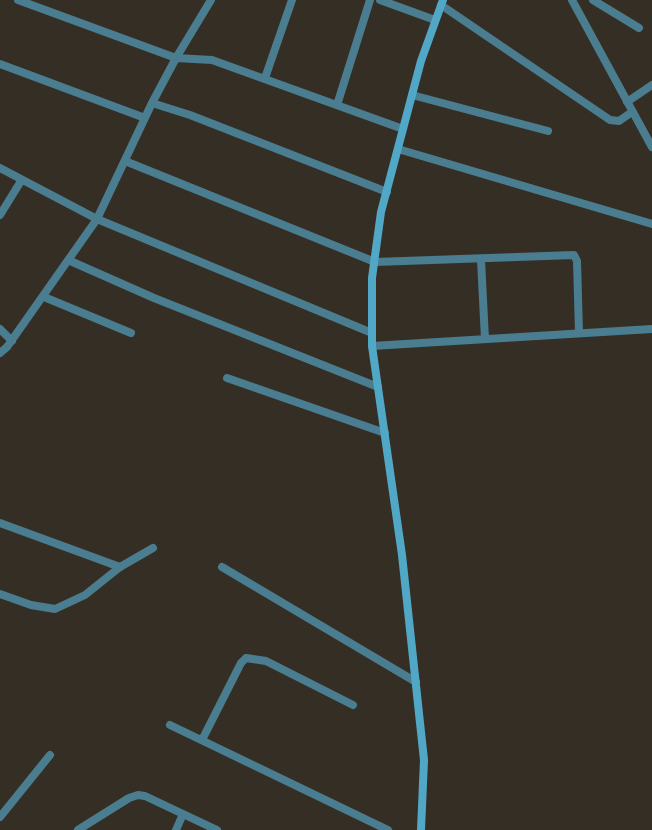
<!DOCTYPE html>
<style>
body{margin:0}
canvas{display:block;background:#352e25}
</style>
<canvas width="652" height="830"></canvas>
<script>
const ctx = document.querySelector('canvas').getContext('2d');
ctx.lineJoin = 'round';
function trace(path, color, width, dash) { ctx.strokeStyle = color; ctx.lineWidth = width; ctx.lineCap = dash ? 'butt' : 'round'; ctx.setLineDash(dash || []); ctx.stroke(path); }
const lane = new Path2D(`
 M222,567l194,115
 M170,725l218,105
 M202,740l39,-77 5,-5 20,3 87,44
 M0,817l50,-62
 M78,830l51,-32 9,-3 7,1 72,34
 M176,830l7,-16`);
const street = new Path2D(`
 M18,0l158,58 36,2 191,69
 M380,0l55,20
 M572,0l80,147
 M593,0l46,28
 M441,5l169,115 9,1 13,-9
 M0,64l145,54
 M265,78l27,-78
 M412,95l136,36
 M627,102l25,-17
 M152,103l38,12 197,77
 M337,105l33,-105
 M398,149l254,75
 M125,161l250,101 199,-7 3,6 2,72
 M0,168l97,51 275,114
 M0,215l21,-34
 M68,260l86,38 224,89
 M481,260l4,79
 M44,297l87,36
 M0,329l12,12
 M372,346l280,-17
 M0,353l7,-6 90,-128 55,-116 24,-45 35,-58
 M227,378l158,55
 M0,523l120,44
 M0,594l31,11 24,4 30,-14 35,-28 33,-19`);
const secondary = new Path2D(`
 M421,830l3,-70 -22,-205 -30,-209v-68l9,-66 40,-151 22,-61`);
trace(lane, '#497d8f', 8);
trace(street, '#497d8f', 8);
trace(secondary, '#51a8c6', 8);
</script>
